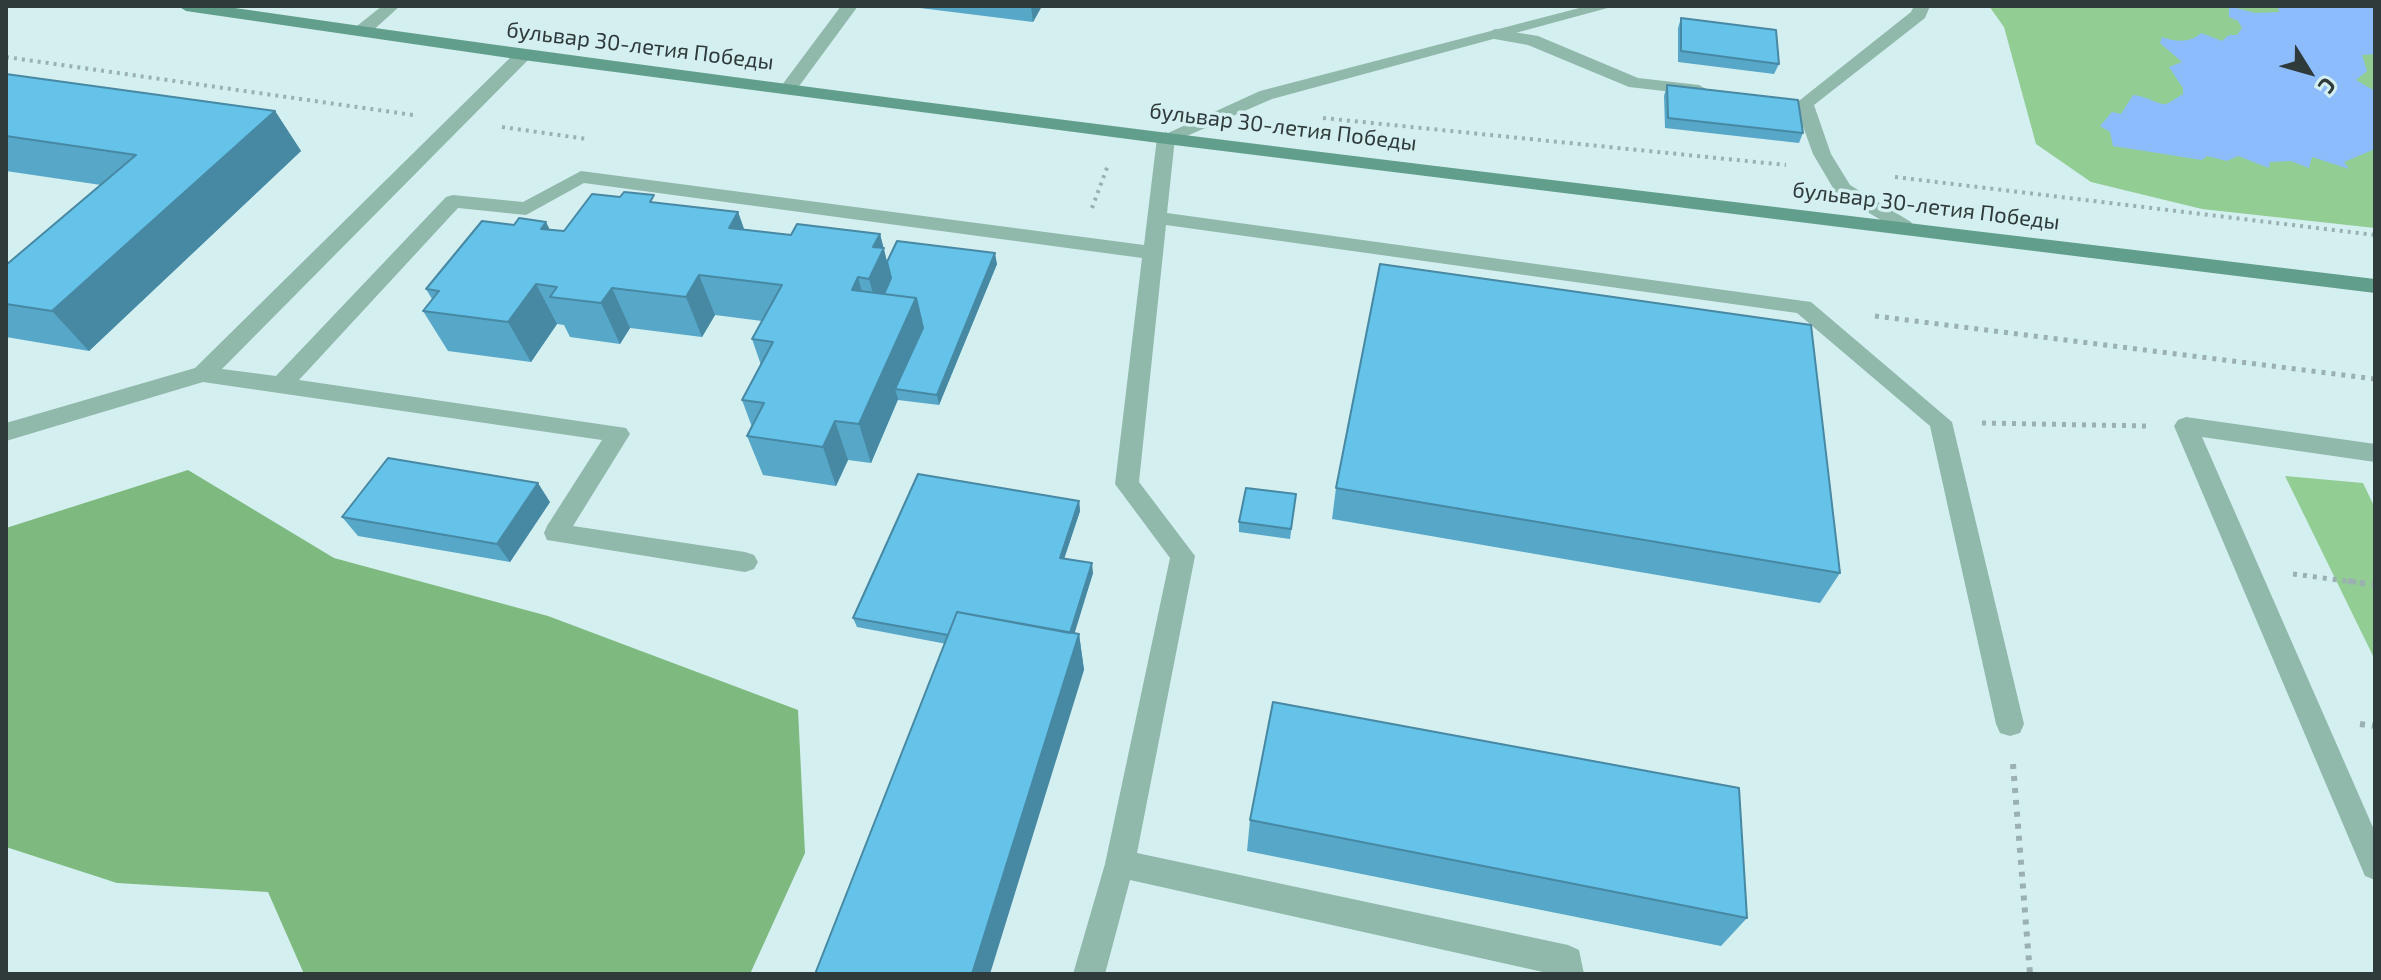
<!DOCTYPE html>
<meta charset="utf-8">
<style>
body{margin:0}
#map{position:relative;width:2381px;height:980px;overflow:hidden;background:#d4eff0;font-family:"Exo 2",sans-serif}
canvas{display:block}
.frame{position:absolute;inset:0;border:8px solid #2f3a3a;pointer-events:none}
.north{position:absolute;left:2269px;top:32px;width:80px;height:80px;-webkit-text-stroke:6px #d4eff0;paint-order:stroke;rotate:127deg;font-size:22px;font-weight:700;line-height:32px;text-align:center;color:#2f3a3a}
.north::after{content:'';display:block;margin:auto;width:28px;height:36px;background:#2f3a3a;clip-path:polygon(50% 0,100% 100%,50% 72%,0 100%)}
</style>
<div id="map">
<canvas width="2381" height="980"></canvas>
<div class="frame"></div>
<div class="north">С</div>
</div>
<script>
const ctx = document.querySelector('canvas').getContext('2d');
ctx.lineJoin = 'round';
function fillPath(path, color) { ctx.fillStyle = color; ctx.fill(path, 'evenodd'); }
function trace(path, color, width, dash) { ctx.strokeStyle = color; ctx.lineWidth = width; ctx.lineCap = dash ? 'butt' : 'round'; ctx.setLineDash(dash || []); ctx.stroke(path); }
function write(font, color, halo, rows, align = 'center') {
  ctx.font = font + ' "Exo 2",sans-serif'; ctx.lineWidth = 7; ctx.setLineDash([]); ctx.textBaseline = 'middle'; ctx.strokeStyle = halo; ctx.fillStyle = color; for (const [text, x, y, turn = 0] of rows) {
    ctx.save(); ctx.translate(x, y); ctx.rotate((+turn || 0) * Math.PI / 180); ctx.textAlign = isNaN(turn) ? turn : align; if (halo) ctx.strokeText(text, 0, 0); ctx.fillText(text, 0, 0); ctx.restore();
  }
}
const green = new Path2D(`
 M1989,6h386v222l-173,-19 -111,-27 -55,-38 -32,-117z
 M2285,476l78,7 12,25v152z`);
const forest = new Path2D(`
 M188,470l146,88 214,58 250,94 7,143 -55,121h-446l-36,-82 -151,-9 -111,-36v-319z`);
const water = new Path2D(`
 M2229,6l26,7 24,-1 -1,-4 4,-2h93v48l-13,1 5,16 -11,9 19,11v58l-31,13 5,7 -37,-12 -3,11 -18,-7 -21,1 -1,6 -31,-12 -11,5 -20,-5 -5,4 -89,-14 -3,-14 -10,-6 12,-14 9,2 12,-19c11,0 27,11 33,9 3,-1 12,-7 17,-10v-6l-14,-21 13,-5 -22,-19 2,-6c13,5 29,6 39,-4l21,8 7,-6h8l5,-7 -4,-7 -9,-4z`);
const pathFar2 = new Path2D(`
 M6,57l407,58
 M1323,118l463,47
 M502,127l85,12
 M1895,177l480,58
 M1092,208l16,-43`);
const pathFar1 = new Path2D(`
 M1875,316l500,63
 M1982,423l166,3
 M2293,574l69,9`);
const path = new Path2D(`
 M2348,581l27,4
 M2360,724l15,2
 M2013,764l17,210`);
const lane = new Path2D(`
 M382,6h18l-31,28h-12v-8z
 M841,6h17l-64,87h-12l-3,-4z
 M1914,6h16l-5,12 -111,87 17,49 19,31 61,37 3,5 -10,7 -68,-41 -23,-39 -18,-50 116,-92z
 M1495,29l43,7 100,42 61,7 9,5 -9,5 -70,-8 -101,-42 -39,-7 -3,-4z
 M523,50l9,5 -3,4 -307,310 54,7 170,-179 7,-2 70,7 58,-31 563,74 13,-107 9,-6 9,6 -8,75 644,89 141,120 72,302 -4,9 -10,3 -10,-3 -4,-9 -66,-298 -133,-113 -631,-88 -27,257 56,74 -58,297 431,92 11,5 5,24h-32l-422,-94 -25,94h-32l32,-110 65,-306 -55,-74 27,-226 -558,-75 -58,32 -68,-7 -159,172 327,48 4,6 -57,92 172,26 9,3 4,7 -4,7 -9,3 -198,-32 -3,-7 3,-7 55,-86 -399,-58 -197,59v-18l189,-55 322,-317z
 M2186,417l189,27v18l-173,-25 173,395v48l-10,-4 -191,-450 4,-6z`);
const street = new Path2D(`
 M1587,6h28l-343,93 -99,43h-14l-2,-4 103,-47z`);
const secondary = new Path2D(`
 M178,6h43c716,104 1435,186 2154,273v14l-1209,-149 -643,-84 -337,-49z`);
const wall = new Path2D(`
 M919,6h123l-9,16 -113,-14z
 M1681,18l98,46 -5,10 -96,-12v-34z
 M6,74l269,37 26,40 -212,200 -83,-14v-72l95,-80 -95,-14z
 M1667,85l136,48 -4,10 -134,-15 -1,-32z
 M657,203l81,9 6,17 47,6 89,-1 7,28 110,2 -58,141 -41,-5 -27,63 -23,-3 -12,26 -73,-11 -16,-39 5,-9 -10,-27 19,-35 -9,-26 10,-18 -47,-6 -13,22 -72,-9 -10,16 -50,-7 -6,-12 -7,-1 -26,38 -83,-11 -25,-40 9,-12 -6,-10 124,-59 14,1z
 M1336,488l504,85 -20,30 -488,-84z
 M1296,494l-6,45 -51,-7v-10z
 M1079,501l1,10 -16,48 29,14 -19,60 5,1 5,36 -227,-43 -4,-9z
 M550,502l-40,60 -152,-26 -16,-19z
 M1250,820l497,98 -26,28 -474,-95z`);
const shadedWall = new Path2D(`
 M1031,6h11l-9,16z
 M275,111l26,40 -212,200 -37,-40z
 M738,212l14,40 -23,-24z
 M546,222l20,40 -25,-33z
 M880,234l14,55 -14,30 -11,-40 4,-32z
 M995,253l2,11 -58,141 -2,-10z
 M699,275l16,40 -13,22 -16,-40z
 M858,277l11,41 -17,-28z
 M536,284l21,40 -26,38 -23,-40z
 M612,288l18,40 -10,16 -19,-41z
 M916,298l9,40 -30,51 3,10 -27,64 -12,-39z
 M835,421l13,39 -12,26 -13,-39z
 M538,483l12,19 -40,60 -13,-18z
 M1079,501l1,10 -19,57 -1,-10z
 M1092,563l1,10 -22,72 -1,-10z
 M1079,634l5,36 -94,304h-18z`);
const building = new Path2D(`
 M1681,18l95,12 3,34 -98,-13z
 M6,74l269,37 -223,200 -46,-7v-39l130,-110 -130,-19z
 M1667,85l131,15 5,33 -135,-15z
 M624,192l30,3 -4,7 88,10 -9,16 62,7 6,-11 83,10 -7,13 11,1 -15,31 -11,-2 -6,13 64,8 -57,126 -24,-3 -12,26 -76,-11 17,-33 -22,-3 31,-58 -21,-3 30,-54 -83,-10 -13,22 -74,-9 -11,15 -51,-6 7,-10 -21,-3 -28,38 -85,-11 16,-20 -13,-2 56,-68 32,4 5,-7 27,4 -5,7 23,2 28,-37 28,3z
 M897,241l98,12 -58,142 -42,-6 28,-61 -7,-30 -32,-4 7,-16 -4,-16z
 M1380,264l431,61 29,248 -504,-85z
 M388,458l150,25 -41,61 -155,-27z
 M918,474l161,27 -19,57 32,5 -22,70 -113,-21 -9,23 -95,-17z
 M1246,488l50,6 -5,35 -52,-7z
 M957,612l122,22 -107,340h-157z
 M1273,702l466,86 8,130 -497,-98z`);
const farStreetnames = [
 ["бульвар 30-летия Победы",640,46,7],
 ["бульвар 30-летия Победы",1283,127,7],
 ["бульвар 30-летия Победы",1926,206,7]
];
fillPath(green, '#92cd93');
fillPath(forest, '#7eba7f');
fillPath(water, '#8dbcfc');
trace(pathFar2, '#9bb0b1', 4, [3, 5]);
trace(pathFar1, '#9bb0b1', 5, [4, 6]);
trace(path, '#9bb0b1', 6, [5, 7]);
fillPath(lane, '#90b8ab');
fillPath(street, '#90b8ab');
fillPath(secondary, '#619f8c');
fillPath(wall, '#57a7c8');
fillPath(shadedWall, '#4788a3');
fillPath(building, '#65c2e9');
trace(building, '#4788a3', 2);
write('22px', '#2f3a3a', '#d4eff0', farStreetnames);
</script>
